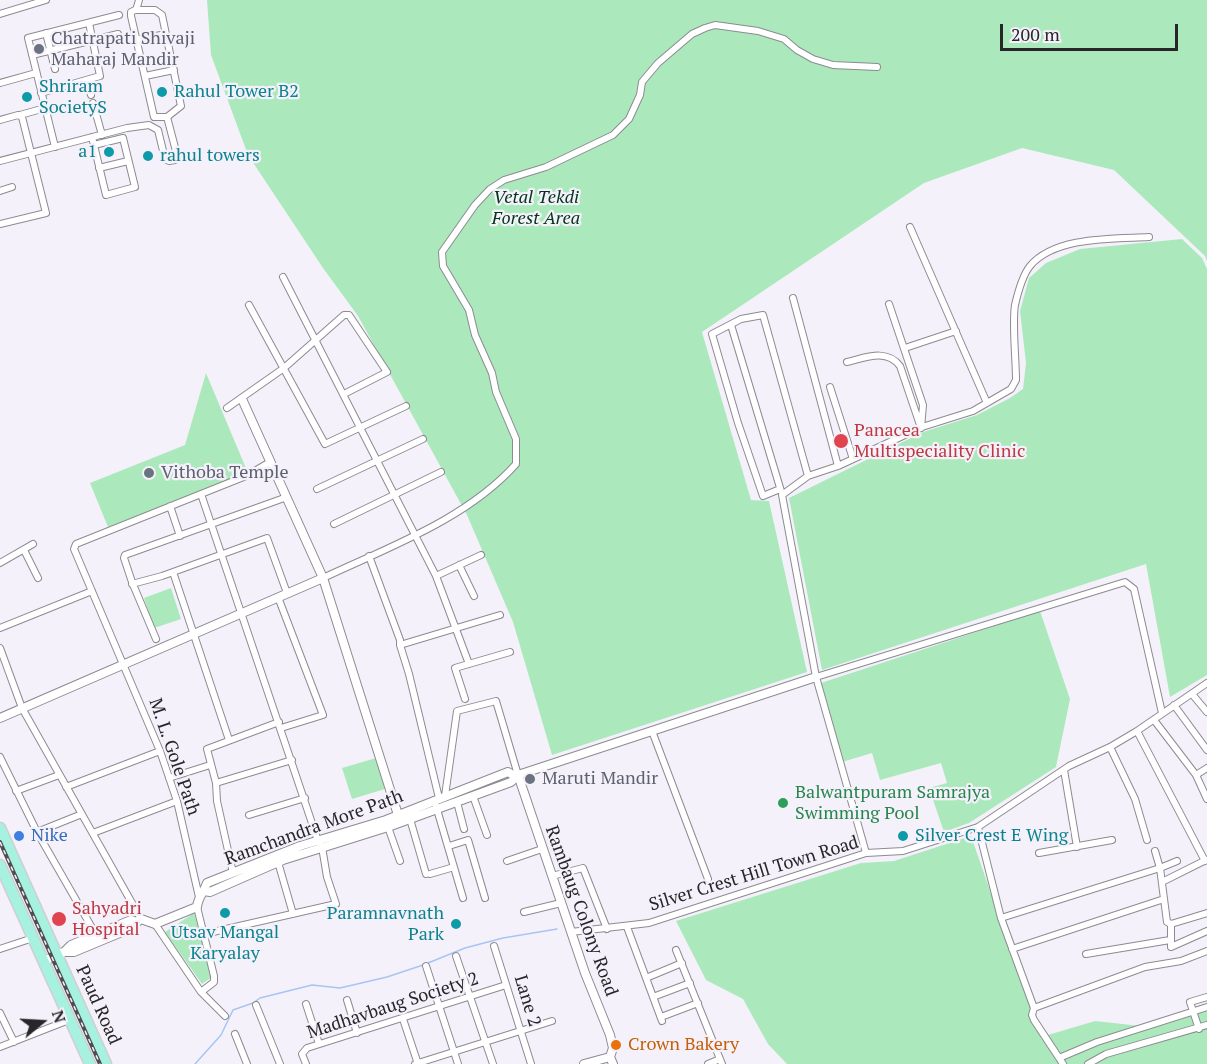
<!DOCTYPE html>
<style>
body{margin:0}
#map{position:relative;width:1207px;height:1064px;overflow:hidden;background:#f5f1fa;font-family:"PT Serif",serif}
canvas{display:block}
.north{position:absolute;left:12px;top:992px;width:60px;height:60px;-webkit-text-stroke:4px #f5f1fa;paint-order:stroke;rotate:72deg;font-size:16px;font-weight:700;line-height:24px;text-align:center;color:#28262a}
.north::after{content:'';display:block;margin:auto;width:21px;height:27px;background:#28262a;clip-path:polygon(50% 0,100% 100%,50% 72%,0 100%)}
.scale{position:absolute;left:1000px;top:24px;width:178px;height:27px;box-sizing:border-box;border:3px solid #28262a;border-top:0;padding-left:8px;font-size:18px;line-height:21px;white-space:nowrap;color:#28262a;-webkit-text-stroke:4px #f5f1fa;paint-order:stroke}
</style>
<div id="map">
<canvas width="1207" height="1064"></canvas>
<div class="north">N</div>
<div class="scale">200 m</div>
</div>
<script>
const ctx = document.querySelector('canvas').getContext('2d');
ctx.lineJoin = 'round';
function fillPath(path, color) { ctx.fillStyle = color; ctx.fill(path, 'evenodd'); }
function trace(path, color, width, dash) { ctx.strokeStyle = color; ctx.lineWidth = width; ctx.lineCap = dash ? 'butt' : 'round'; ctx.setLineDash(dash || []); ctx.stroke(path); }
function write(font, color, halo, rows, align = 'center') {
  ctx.font = font + ' "PT Serif",serif'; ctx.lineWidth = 4.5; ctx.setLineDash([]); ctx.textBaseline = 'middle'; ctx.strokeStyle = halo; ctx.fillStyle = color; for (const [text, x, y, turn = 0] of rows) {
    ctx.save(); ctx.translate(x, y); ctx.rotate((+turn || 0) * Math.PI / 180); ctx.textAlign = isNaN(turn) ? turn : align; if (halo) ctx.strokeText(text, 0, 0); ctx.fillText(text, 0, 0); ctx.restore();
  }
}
const green = new Path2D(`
 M207,0h1000v261l-2,-5 -91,-86 -92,-22 -98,35 -222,149 49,168 18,1 38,171 -255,83 -39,-133 -46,-107 -109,-199 -35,-48 -75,-113 -37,-100z
 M1182,239l20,19 5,11v406l-37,22 -24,-133 -324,106 -33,-172 134,-66 54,-17 33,-17 13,-9 3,-26 -6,-52 9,-33 17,-15 34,-14z
 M206,373l42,100 -140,54 -18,-44 95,-38z
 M171,588l10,31 -27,9 -10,-30z
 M1040,611l30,88 -14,68 -87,56 -25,9 -15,-44 18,-5 -6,-20 -61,17 -8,-27 -30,9 -21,-79z
 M376,758l9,31 -33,10 -10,-31z
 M971,836l70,201 54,-16 55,6 57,-18v55h-420l-19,-20 -25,-45 -37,-19 -30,-59 185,-58 33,-2z
 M194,913l18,64 -10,7 -37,-52z`);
const stream = new Path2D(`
 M428,963l37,-15 38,-10 54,-9
 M195,1064l26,-29 12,-25 20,-7 7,-5 52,-13 28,3 47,-11 36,-12`);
const minor = new Path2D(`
 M137,7l2,-7
 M135,10h20l7,5 19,91 -14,11h-13l-23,-101v-4z
 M0,14l46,-14
 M46,33l9,36
 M136,40l30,-6
 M32,55l86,-21
 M145,76l29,-6
 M87,80l4,15
 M0,83l36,-10
 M41,93l59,-17 -11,-53
 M93,103l9,32
 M20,115l25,-7
 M0,120l18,-5 4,2 24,96 -46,11
 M92,137l14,58 29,-8 -12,-49 -29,7
 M55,147l-27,-109 91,-23
 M0,161l127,-33 22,-3 9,5 7,29 4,2 6,-1 2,-5 -10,-38
 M99,168l29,-7
 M0,191l12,-4
 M910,227l77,176
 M283,277l153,299 33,88
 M793,298l45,168
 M889,304l34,101 -2,23
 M249,305l76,139 81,-38
 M731,325l50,166
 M905,348l51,-17
 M847,362c18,-4 39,-14 53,4l20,59
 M830,387l23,72
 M227,408l57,-40 60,-53h5l38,57 -43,22
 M317,489l106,-50
 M780,489l-17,7 -25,-73 -26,-89 29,-15 22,-4 45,161
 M201,494l117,347 4,6 5,30 9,27 -132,30
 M170,506l10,30
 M334,524l107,-52
 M24,550l14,28
 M369,556l31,84v5l100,-30
 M0,563l33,-19
 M459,565l15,31
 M173,572l56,168
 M436,576l45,-21
 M323,578c66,-31 144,-59 193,-114v-25l-20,-47 -4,-19 -17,-38 -6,-25 -26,-44 -1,-14 33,-47 15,-16 14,-9 42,-13 67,-32 16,-16 11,-24 2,-13 16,-19 34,-29 13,-6 10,-3 43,6 26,8 13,11 16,9 20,6 44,2
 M132,584l30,-8 105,-38 20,55
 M278,597l45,118 -42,13
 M0,628l92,-37
 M156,639l-24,-57 -8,-24 1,-3 162,-58
 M400,645l9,29 30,124
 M0,648l22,60 119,211
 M816,677l309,-95 9,7 28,124
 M1192,694l15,18
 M465,699l-10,-31 55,-16
 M1174,705l33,45
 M1154,720l42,55 11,24
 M279,722l-72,27 9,34 76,-23
 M652,731l56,148
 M1137,731l68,130
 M1110,747l25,52 12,41
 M0,757l37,75 58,101
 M1064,770l13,77
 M1196,775l11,-7
 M169,778l41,-13
 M216,783l1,18 16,72
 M66,787l94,-36
 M16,791l43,-16
 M445,796l12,-85 39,-10 22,74
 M473,796l14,39
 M457,802l7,27
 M436,806l27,92
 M249,815l56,-17
 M410,819l16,55
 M388,827l12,34
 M978,827l23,91 33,90 -2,7 2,5 29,44
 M37,832l45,-18
 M93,833l84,-32
 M449,846l19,-6 17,58
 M1155,851l5,17 7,54 4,2 36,-11
 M866,853l-50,-176 -34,-182 26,-19 30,-10 84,-39 51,-16 38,-22 5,-9c0,-21 -4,-56 -1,-75 3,-13 7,-29 15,-39 25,-30 84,-27 119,-29
 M1039,853l73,-13
 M507,861l35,-12
 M278,862l15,52
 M430,874l24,-7
 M552,876l31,-8 24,61
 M1162,882l44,-22
 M199,897l-22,-96 -17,-50 -86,-202 2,-5 170,-68 24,-14
 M197,907l17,69v6l-13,10
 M524,912l37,-9
 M1001,918l159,-50 17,-7
 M155,924l46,68 24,24
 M1171,924v23l36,-16
 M627,927l35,94
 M571,932l78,-9 217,-70 37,-2 75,-24 91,-61 41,-19 27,-16 70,-48
 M494,946l37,118
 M0,949l33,-11
 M1012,949l152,-50
 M676,950l46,114
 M1086,954l84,-14
 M456,956l37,108
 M426,966l32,98
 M646,978l36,-15
 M653,997l37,-14
 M347,1000l10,33
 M306,1004l13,40
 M256,1005l24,59
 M1034,1008l111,-41 36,-6 26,-10
 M0,1013l14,29
 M661,1017l37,-14
 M403,1019l15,45
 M1199,1029l-9,-27 17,-5
 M235,1034l12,30
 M0,1047l69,-27
 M1059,1058l38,-16 110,-35
 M306,1064l-4,-10 5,-6 199,-63
 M415,1064l137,-43
 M708,1064l12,-5
 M1088,1064l18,-10 101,-29`);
const tertiary = new Path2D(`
 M242,399l81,179 76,240
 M0,718l323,-140
 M518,775l67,198 25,62 3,13 -3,9 3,7
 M204,891l6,1 73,-32 105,-33 123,-45 7,-7 298,-98
 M64,952l7,-7 60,-25 6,2 4,-3 14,5 42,-17c1,-10 7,-15 10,-24l93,-37 86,-26 122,-48 7,4
 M44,961l20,-9h10l60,-25 3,-5
 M584,1064l26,-7`);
const primary = new Path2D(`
 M0,828l106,236
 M0,865l90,199`);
const rail = new Path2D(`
 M0,842l100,222`);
const markers = [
 [39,49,6,"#6b7280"],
 [162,92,6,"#0f9aa8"],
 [27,97,6,"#0f9aa8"],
 [109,152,6,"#0f9aa8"],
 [148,156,6,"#0f9aa8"],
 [841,441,8,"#e0444e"],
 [149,473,6,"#6b7280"],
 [530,779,6,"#6b7280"],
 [783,803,6,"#2e9e5b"],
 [19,836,6,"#3f7fe0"],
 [903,836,6,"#0f9aa8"],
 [225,913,6,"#0f9aa8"],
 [59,919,8,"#e0444e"],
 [456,924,6,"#0f9aa8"],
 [616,1045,6,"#e8710a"]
];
const worshipNames = [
 ["Chatrapati Shivaji",51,39],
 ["Maharaj Mandir",51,60],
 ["Vithoba Temple",161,473],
 ["Maruti Mandir",542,779]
];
const cultureNames = [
 ["Shriram",39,87],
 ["SocietyS",39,108],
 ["Rahul Tower B2",174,92],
 ["a1",97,152,"right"],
 ["rahul towers",160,156],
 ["Silver Crest E Wing",915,836],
 ["Paramnavnath",444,914,"right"],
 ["Park",444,935,"right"],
 ["Utsav Mangal",225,933,"center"],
 ["Karyalay",225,954,"center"]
];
const parkNames = [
 ["Vetal Tekdi",536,198],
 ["Forest Area",536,219]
];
const healthNames = [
 ["Panacea",854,431],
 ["Multispeciality Clinic",854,452],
 ["Sahyadri",72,909],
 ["Hospital",72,930]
];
const streetNames = [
 ["M. L. Gole Path",174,757,71],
 ["Ramchandra More Path",314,828,-20],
 ["Silver Crest Hill Town Road",754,874,-17],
 ["Rambaug Colony Road",581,911,70],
 ["Lane 2",527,1001,73],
 ["Paud Road",98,1005,66],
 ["Madhavbaug Society 2",393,1006,-18]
];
const leisureNames = [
 ["Balwantpuram Samrajya",795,793],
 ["Swimming Pool",795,814]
];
const shopNames = [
 ["Nike",31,836]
];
const foodNames = [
 ["Crown Bakery",628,1045]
];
fillPath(green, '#abe9bd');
trace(stream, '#a7c5f4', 1.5);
trace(minor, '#8d8a92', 8);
trace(tertiary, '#8d8a92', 10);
trace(primary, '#d0cfd0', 13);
trace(minor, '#fff', 6);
trace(tertiary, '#fff', 8);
trace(primary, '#a6f1e0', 10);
trace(rail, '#4f4d52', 4);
trace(rail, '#f5f1fa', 1.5, [4.5]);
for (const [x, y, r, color] of markers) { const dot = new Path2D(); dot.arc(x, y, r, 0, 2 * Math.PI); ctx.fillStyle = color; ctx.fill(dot); trace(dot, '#f5f1fa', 2); }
write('18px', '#5b616d', '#f5f1fa', worshipNames, 'left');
write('18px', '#0d838f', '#f5f1fa', cultureNames, 'left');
write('italic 18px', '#01361a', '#f5f1fa', parkNames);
write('18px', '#be3a42', '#f5f1fa', healthNames, 'left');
write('18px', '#28262a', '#f5f1fa', streetNames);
write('18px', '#27864d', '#f5f1fa', leisureNames, 'left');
write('18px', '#366cbe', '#f5f1fa', shopNames, 'left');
write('18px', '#c56008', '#f5f1fa', foodNames, 'left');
</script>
